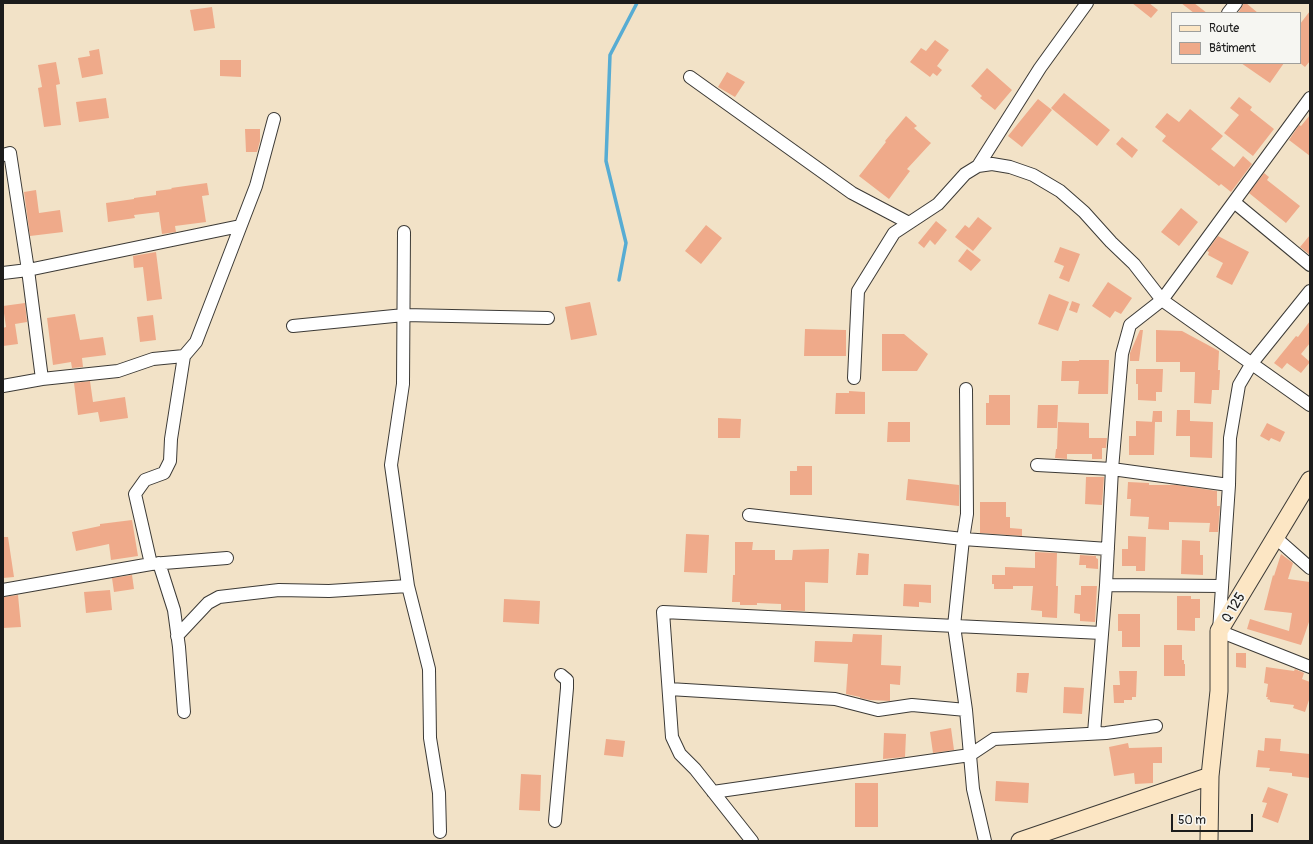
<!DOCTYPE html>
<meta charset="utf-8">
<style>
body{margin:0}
#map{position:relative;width:1313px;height:844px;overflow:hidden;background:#f2e2c7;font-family:Pangolin,sans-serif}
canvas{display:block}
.frame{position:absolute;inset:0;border:4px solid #1c1c1c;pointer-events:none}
.legend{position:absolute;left:1171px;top:12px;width:130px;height:52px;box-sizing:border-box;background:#f6f6f2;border:1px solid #9f9f9c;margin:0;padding:5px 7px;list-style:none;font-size:12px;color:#1c1c1c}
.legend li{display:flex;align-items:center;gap:8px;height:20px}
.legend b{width:20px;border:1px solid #9f9f9c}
.scale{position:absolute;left:1171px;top:814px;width:82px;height:18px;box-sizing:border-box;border:2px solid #1c1c1c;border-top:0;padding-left:5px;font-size:12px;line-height:14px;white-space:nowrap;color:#1c1c1c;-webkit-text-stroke:3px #f6f6f2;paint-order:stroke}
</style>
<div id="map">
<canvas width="1313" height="844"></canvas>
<div class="frame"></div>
<ul class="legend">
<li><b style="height:5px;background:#fce6c4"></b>Route</li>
<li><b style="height:11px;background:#efaa8a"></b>Bâtiment</li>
</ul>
<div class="scale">50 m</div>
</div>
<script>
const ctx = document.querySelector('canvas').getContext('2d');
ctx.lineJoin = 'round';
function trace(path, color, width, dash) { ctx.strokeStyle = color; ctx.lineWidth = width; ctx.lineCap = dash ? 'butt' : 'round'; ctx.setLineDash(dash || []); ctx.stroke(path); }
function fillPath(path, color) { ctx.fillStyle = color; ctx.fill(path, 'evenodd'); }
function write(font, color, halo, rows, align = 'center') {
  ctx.font = font + ' Pangolin,sans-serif'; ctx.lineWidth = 3.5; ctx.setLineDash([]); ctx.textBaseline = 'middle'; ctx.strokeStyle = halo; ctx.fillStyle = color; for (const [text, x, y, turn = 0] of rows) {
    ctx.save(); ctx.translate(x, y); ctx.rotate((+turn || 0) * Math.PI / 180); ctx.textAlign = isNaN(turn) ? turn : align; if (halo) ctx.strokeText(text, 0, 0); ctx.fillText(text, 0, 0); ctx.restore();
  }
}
const stream = new Path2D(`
 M619,280l7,-37 -20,-82 4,-106 27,-52`);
const building = new Path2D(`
 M1132,3h17l9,7 -7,8z
 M1181,3h13l13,10h-13z
 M1244,3h2l12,10h-20z
 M212,7l3,21 -21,3 -4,-21z
 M1310,11v50l-5,6 -5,-4v-39z
 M935,40l14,10 -12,16 5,4 -5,6 -4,-3 -3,4 -20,-15 11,-14 5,3z
 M99,49l4,25 -21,4 -4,-20 12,-2 -1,-5z
 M220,60h21v17l-21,-1z
 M56,62l4,22 -4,1 5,40 -17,2 -6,-39 4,-1 -4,-22z
 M1241,63h43l-14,20z
 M987,68l25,22 -17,20 -15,-12 2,-2 -11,-10z
 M727,72l18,10 -10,15 -17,-10z
 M1064,93l46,37 -13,16 -46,-38z
 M1239,97l13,10 -2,3 24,19 -21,27 -29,-23 15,-18 -9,-7z
 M106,98l3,20 -30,4 -3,-20z
 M1038,99l14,11 -30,37 -14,-11z
 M1190,109l33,27 -12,13 23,18 9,-11 9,8 -21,28 -10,-8 -2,2 -57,-45 4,-5 -11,-9 12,-14 12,9z
 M1310,115v41l-21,-16 10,-15 2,1z
 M906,116l11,10 -3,2 17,15 -24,26 3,2 -21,28 -30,-23 27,-34 -1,-1z
 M245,129h15v12l-3,11h-11z
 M1122,137l16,13 -6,8 -16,-14z
 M1264,173l5,4 -2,3 33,26 -14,17 -37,-30z
 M207,183l2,12 -7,1 4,26 -31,4 1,6 -14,2 -3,-22 -25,3 1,3 -27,4 -2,-19 28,-4v-1l22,-3v-4l16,-2 -1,-1z
 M36,190l3,23 21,-3 3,22 -33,4 -6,-44z
 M1181,208l17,14 -19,24 -18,-14z
 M978,217l14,11 -19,23 -18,-14 10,-12 4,3z
 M936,221l11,9 -12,15 -5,-5 -6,8 -6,-5z
 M706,225l16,13 -21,26 -16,-13z
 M1310,235v20l-10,-8z
 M1218,236l31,16 -17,33 -16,-8 7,-14 -15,-8 1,-3 -2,-1z
 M1060,247l20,7 -11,28 -10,-4 5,-12 -10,-4z
 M967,249l14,11 -10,11 -13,-10z
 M156,252l6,47 -15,2 -4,-34 -9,1 -1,-12z
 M1108,282l24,16 -11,16 -6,-3 -5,7 -18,-12z
 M1049,294l20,8 -11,29 -20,-7z
 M1072,301l8,3 -3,9 -8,-3z
 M590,302l7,33 -26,5 -6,-33z
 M25,303l2,19 -12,2 3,20 -15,2v-18l3,-1 -3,-21z
 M75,314l5,26 23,-3 3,18 -24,3 1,9 -11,1 -1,-6 -18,3 -6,-47z
 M153,315l3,25 -16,2 -3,-25z
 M1310,321v22l-9,11 9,8 -9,11 -14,-10 -5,6 -8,-6 22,-27 2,1z
 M805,329l41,1v26h-42z
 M1140,330h3l-4,31h-9v-8z
 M1156,330l26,1 37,20 -1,19h2l-1,20h-7l-1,14 -17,-1 1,-31h-15v-10h-24z
 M882,334h22l24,20 -11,17h-35z
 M1079,360h30l-1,34h-30l1,-13h-18l1,-20h17z
 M1136,369h27l-1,23h-6v9l-18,-1v-16h-2z
 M90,381l3,21 32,-5 3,21 -28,4 -2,-10 -20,3 -4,-32z
 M849,391l16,1v22h-30l1,-21h13z
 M989,395h21v30h-24v-22h3z
 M1038,405h20l-1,23h-20z
 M1177,410h13v11l23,1 -1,36 -22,-1v-21h-14z
 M1153,411h9v11h-10z
 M718,418l23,1 -1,19h-22z
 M1136,421l19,1 -1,33h-25v-19h7z
 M888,422h22v20h-23z
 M1058,422l31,1v15h18l-1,10h-4v11h-10v-5h-25v5l-12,-1 1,-9h1z
 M1267,423l18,9 -5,10 -9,-4 -2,3 -9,-5z
 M797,466h15v29h-22v-24h7z
 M1086,477h18l-2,28 -17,-1z
 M908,479l51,6v21l-53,-6z
 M1128,482l21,1v2h28l40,6v15h3l-2,26h-9l1,-9 -41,-1v8l-21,-1 1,-12 -19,-1 1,-17h-4z
 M980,502h26v15h4v11l12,1v7l-42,-3z
 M132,520l6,36 -27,4 -2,-16 -33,7 -4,-19 28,-6v-2z
 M686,534l23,1 -2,38 -23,-1z
 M1128,536l18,1 -1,34h-9v-5h-14v-17h6z
 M3,537h5l6,40 -11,1z
 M1182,540l18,1v14h3v20l-22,-1z
 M735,542h18l-1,8h23v10h17l1,-10 36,-1 -1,34 -23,-1v29l-24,-1v-6l-24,-1v2h-17v-3h-8l1,-27h2z
 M1035,552l22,1 -1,33h2l-1,32 -15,-1v-6l-11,-1 2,-24h-20v3h-19v-5h-2v-9h13v-8l30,1z
 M858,553l11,1 -1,21h-12z
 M1281,554l12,9 -5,16 22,3v37l-9,26 -54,-16 3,-10 39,12 3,-18 -28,-3 9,-35 1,1z
 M1080,555l16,1v2l2,1v10l-12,-1v-3h-7z
 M132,575l2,14 -20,3 -2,-14z
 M904,584l27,1v18l-12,-1v5l-16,-1z
 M1081,586h16l-2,36 -15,-1v-7l-6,-1 1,-18h6z
 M110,590l2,20 -26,3 -2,-21z
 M18,595l3,32 -18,1v-31z
 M1177,596h14v3h9v19h-5v13l-18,-1z
 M504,599l36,2 -1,23 -36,-2z
 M1118,614h22v33h-18v-16h-4z
 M853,634l29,1 -1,30 20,1 -1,19 -10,-1v17l-20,-1 -10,-2v-1l-14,-3 2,-30 -34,-2 1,-21 37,1z
 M1164,645h18v15h2v4h1v12h-21z
 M1236,653h10v15l-10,-1z
 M1266,667l28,4 1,-2 9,4 -2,6 8,3v15l-5,15 -12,-4 1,-3 -24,-3v-2l-3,-1 1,-2h-2l2,-13 -4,-1z
 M1119,671h18l-1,26h-4v3h-8v3h-10l-1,-18h7z
 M1017,673h12l-2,20 -11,-1z
 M1064,687l20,1 -2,26 -19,-1z
 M951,728l3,22 -21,3 -3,-21z
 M884,733l22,1 -1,23 -22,2z
 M1265,738l16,1 -1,12 30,3v24l-18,-2v-3l-23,-2 1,-3 -14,-1 2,-17 6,1z
 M606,739l19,2 -2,16 -19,-2z
 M1128,743l1,5 33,-1v16h-9v20l-18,1 -1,-11 -20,3 -5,-29z
 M521,774l20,1 -1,36 -21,-1z
 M996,781l33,2 -1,20 -33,-2z
 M855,783h23v44h-23z
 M1268,787l20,7 -10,29 -16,-6 5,-14 -5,-1z`);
const street = new Path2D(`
 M1228,13l8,-10
 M690,77l162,116 57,30
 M3,155l7,-2 18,117 14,109
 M978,166l62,-98 47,-65
 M1234,202l76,63
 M404,232l-1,152 -12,81 17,121 21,83 1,69 9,55 1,39
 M3,273l25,-3 212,-44
 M1310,291l-58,72 -13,22 -9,53 -1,47 -10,146 91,36
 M293,326l111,-11 144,3
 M854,378l4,-87 36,-58 44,-29 27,-30 13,-8 14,-2 18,3 23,8 27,16 24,21 27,30 23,22 28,36 148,105
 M3,386l39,-7 76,-8 35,-12 31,-3
 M966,389l1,125 -4,25 -9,87 12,84 7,79 12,52
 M1037,465l75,4 117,16
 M749,515l214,24 145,10
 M1276,538l34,30
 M159,563l15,47 5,37 5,65
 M151,564l-16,-70 10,-14 19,-7 6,-12 1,-22 13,-83 12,-14 60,-156 18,-67
 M1106,585l116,1
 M3,590l148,-26 76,-6
 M177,636l31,-33 11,-6 60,-7 50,1 79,-5
 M669,689l166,10 43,11 34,-5 54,5
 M1094,733l12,-148 6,-116 10,-115 8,-29 32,-25 148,-202
 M713,792l257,-37 24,-16 112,-6 50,-7
 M555,821l12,-133v-8l-6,-5
 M752,841l-57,-72 -15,-15 -8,-17 -9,-125 439,21`);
const secondary = new Path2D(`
 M1020,841l190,-65
 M1209,841l1,-65 9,-85v-60l91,-151`);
const streetNames = [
 ["Q 125",1234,608,-59]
];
trace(stream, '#57acd3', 3.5);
fillPath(building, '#efaa8a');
trace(street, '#3c3a36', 14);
trace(secondary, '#3c3a36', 19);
trace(street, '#fff', 12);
trace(secondary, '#fce6c4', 17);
write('14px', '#1c1c1c', '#f6f6f2', streetNames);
</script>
